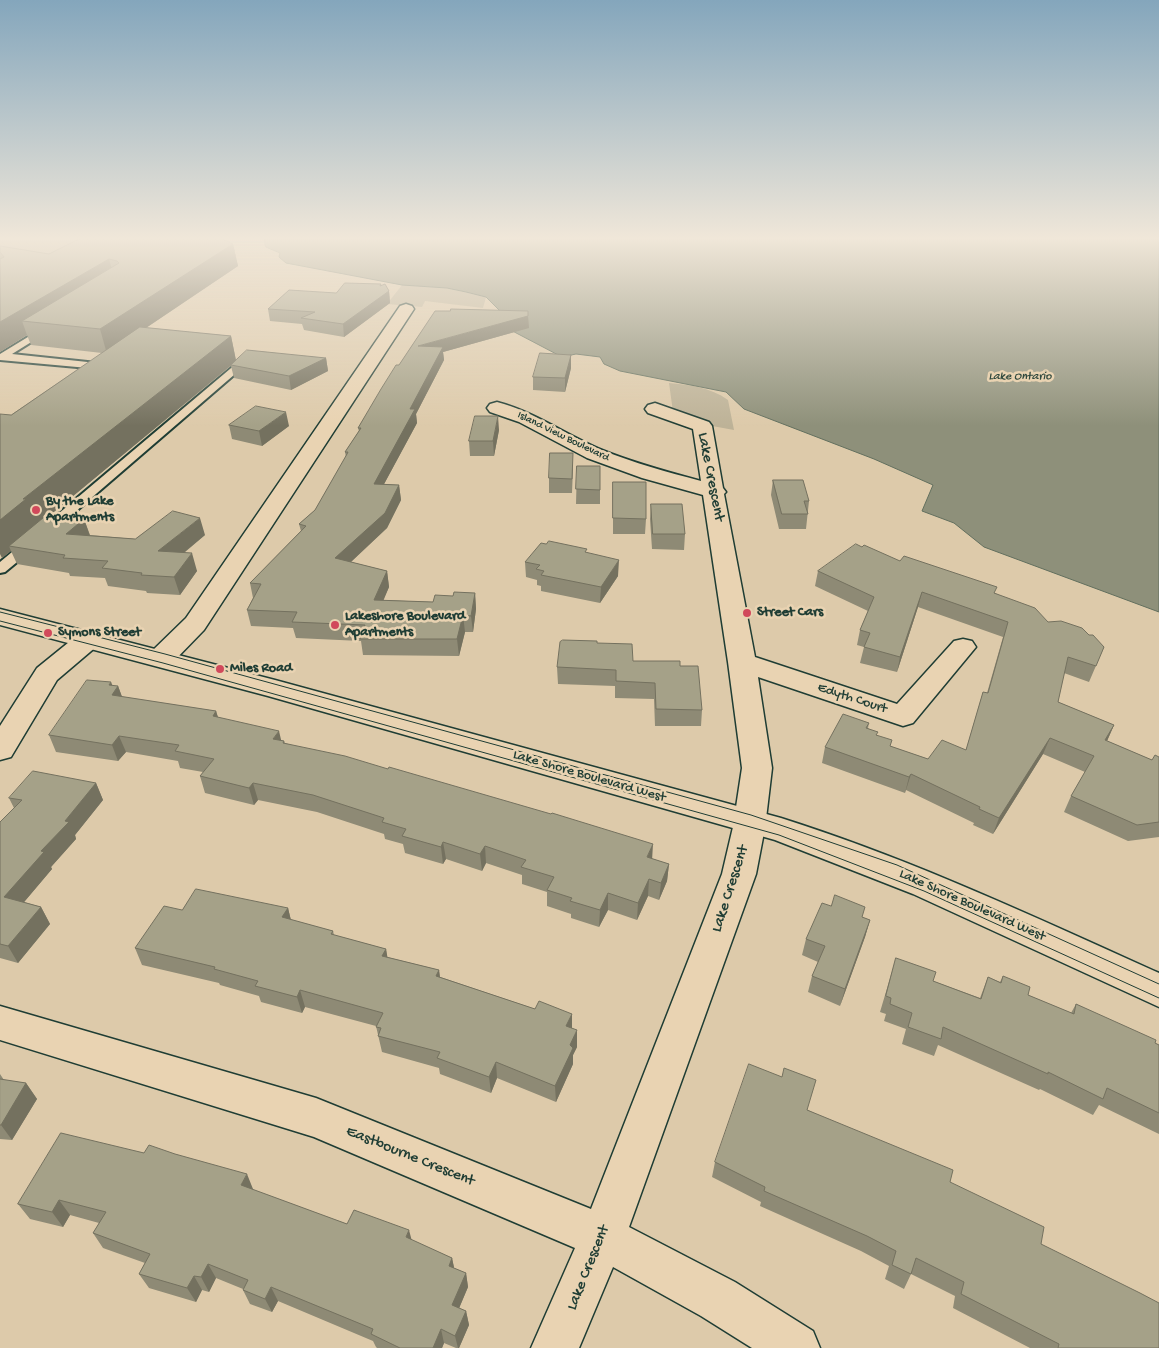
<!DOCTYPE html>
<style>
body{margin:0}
canvas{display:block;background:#ddcaaa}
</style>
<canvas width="1159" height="1348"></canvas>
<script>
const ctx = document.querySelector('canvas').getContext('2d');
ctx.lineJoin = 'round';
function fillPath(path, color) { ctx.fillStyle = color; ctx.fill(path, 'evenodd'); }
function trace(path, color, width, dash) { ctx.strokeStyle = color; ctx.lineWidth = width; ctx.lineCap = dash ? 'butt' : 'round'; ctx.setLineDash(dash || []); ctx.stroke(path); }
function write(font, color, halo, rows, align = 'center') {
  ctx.font = font + ' "Gochi Hand",sans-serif'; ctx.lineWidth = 5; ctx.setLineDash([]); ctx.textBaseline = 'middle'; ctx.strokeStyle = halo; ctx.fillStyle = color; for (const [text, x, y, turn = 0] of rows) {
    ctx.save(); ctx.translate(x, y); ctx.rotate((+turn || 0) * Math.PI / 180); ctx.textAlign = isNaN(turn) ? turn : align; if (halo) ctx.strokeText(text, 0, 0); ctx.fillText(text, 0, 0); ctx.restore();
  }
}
const green = new Path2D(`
 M0,237h91l-62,32 -29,-6z
 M402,285l45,3 39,9 -3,11 -58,-7 -3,6 -35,-3z
 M669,383c21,2 41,4 59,17l6,30 -60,-11z`);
const water = new Path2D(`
 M264,237h895v375l-175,-65 -30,-24 -32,-12 11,-26 -59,-26 -130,-50 -18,-17 -106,-21 -16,-7 -4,-7 -24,-3 -14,3 -61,-32v-13l-15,-15 -20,-5 -19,-4 -45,-3 -116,-22 -7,-6 1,-4 -14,-6z`);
const service = new Path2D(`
 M46,326l3,1v4l-37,23 85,9 5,3 -12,8 -5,-3 3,-3 -88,-8v-6z
 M246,357l5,3 -2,2 -196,169h-8l-2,-3 2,-3 198,-167z
 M29,541l6,4 -1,3 -29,24 -5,1v-11l24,-20z`);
const minor = new Path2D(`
 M406,304l6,2 2,3 -210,321 -33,34 -10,3 -10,-3 -3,-6 3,-6 35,-34 214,-312z
 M497,402c38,10 69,33 105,48 32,13 65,22 99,31l-8,-52 -45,-16 -3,-4 3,-4 7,-2 54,19 3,4 11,62 3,4 -2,2 31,163 142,47 57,-63 9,-2 9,2 4,6 -63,76 -10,3 -145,-49 14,91 -7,59 -9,47 -127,353 106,55 78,49 7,17h-68l-51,-32 -88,-49 -34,81h-48l44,-100 -261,-111 -314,-97v-34l316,92 275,111 131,-335 11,-47 9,-59 -14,-106 -25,-167 -61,-17 -55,-20 -68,-36 -29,-10 -3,-4 3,-4z
 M88,632l9,2 4,6 -4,6 -40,34 -46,77 -11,3v-34l37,-58 42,-34z`);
const primary = new Path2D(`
 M0,609l275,71 506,138c130,41 254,99 378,155v34l-246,-113 -138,-54 -507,-144 -268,-71z`);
const tram = new Path2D(`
 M0,612l165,42 586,161 146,50 262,119
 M0,621l163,42 616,172 145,56 235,107`);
const wall = new Path2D(`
 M233,244l5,22 -92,62 85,8 5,24 90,-2 2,13 -37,19 -57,-12 -3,-12 -180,148 33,5 6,16 45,4 70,-4 -21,18 13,18 -17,24 -33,-2 -1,-2 -38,-5 -3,-8 -35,-2 -1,-3 -52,-9 -6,-13 -9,7 9,-143 91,-62 -71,-8 -4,-10 -27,17v-106l49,8z
 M381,285l8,6 1,12 -46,34 -40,-7 -2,-6 -32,-3 -2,-12 68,-16z
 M528,316l1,12 -86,24 1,8 -28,54 1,9 -33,61 15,1 2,15 -14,28 -36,34 36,9 2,16 -6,13 50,2 20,-6 22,-3 1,16 -3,23h-8l-6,24 -96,-1 -2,-14 -65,-3 -3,-10 -42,-2 -4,-16 6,-12 -3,-15 51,-52 -2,-7 16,-14 31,-53 -1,-5 14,-21 -1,-3 41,-63z
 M571,355v13l-6,24 -32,-2v-13z
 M229,425l60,1 -27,20 -30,-7z
 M499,430l-5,26h-24l-1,-15z
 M577,466h23v38h-24z
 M573,468l-1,25h-23v-15z
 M773,480l36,21 -3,28h-27l-8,-34z
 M613,482l33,37 -1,15h-32z
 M651,504l34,30 -1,16 -32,-1 -2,-30z
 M587,553l31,23 -18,27 -59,-12v-5l-4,-1v-5l-11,-3 -1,-15z
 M900,561l95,32 53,29 41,13 15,12 -15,35 -25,-9 -6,29 56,23 -7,16 45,19 7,-3v80l-31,4 -64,-29 7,-16 14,-24 -42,-18 -50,80 -20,-9 1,-2 -68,-33 -1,3 -83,-30 3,-16 44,-24 -1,5 22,18 38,13 38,-9 17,-58 4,1 16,-56 -85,-30 -21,65 -37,-9 4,-16 -7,-2 3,-15 8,-19 -53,-25 3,-15z
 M597,643l36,18 47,5 22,44 -1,16h-46l-1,-27 -39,-1v-12l-57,-2 -1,-17z
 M118,686l4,11 94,14 2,6 66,24 1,2 384,121 -2,17 -8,19 -11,-4 -11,24 -29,-10 -9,17 -28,-9v-4l-24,-8v-14l-25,-8v-9l-36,-12 -4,8 -36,-12 -3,5 -38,-11 -2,-9 -18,-5 -1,-5 -67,-22 -59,-12 -4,5 -49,-12 -5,-17 3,-4 -23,-4 -2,-7 -52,-9 -8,9 -62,-9 -7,-17z
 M96,783l7,17 -28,35 1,4 -25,28 1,2 -28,33 17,5 9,17 -32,39 -18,-5v-136l14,-14 -5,-10z
 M831,906l39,14 -5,17 -25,69 -32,-14 4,-16 6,-14 -16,-7 4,-16z
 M288,908l3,12 42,11 1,4 52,14 1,8 52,13 1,7 95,32 37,5v14l5,19 -4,8v9l-17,38 -59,-24 -6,15 -51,-19 -1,-6 -57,-16 -6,-26 -71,-19 -3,6 -41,-11 -2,-6 -39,-11 -1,-2 -77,-18 -7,-17 47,-38z
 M896,958l37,23 47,17 8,-21 12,5 3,-6 25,19 43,18 5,-9 83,41v89l-60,-29 -6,10 -53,-26 -1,1 -101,-45 -4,11 -32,-12 4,-15 -22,-8 2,-7 -6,-2z
 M0,1074l4,6 22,3 11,16 -25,41 -12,-1z
 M808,1110l142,72 91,62 118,104h-129l-77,-40 2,-12 -44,-22 -7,15 -19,-10 4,-13 -28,-15 -101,-45 1,-4 -49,-25 3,-15z
 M61,1133l192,56v1l94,34 64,16 41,18 2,10 12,5 2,14 -9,21 7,3 3,14 -10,23h-3l-12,-5 -2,5h-65l-1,-1 -3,-6 -95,-40 -6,11 -22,-8 -7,-14v-1l-27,-11 -7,14 -7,-2 -6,12 -47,-14 -10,-14 6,-11 -42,-15 -10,-15 6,-10 -29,-8 -7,12 -33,-8 -12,-15z`);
const shadedWall = new Path2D(`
 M233,244l5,22 -131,88 -7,-25z
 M109,259l6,22 -93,40 5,14 -27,17v-30z
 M389,291l1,12 -46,34 -1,-13z
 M528,316l1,12 -86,24 1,8 -28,54 1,9 -41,76 -2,-15 36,-75 8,-63z
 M231,336l5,25 -199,165 -28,20 2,5 -9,7 -2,-4v-34l23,-21z
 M571,355v13l-6,24v-14z
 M326,358l2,13 -37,19 -2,-14z
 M286,412l3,14 -27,20 -3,-15z
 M498,416l1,14 -5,26 -1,-15z
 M399,485l2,15 -14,28 -49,46 -3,-16z
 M200,518l5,17 -41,34 -6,-18z
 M84,519l6,17 -24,-2z
 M192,553l5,18 -17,24 -6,-18z
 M619,560l-1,16 -18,27 1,-16z
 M387,571l2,16 -12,29 -3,-16z
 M922,592l-4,15 -21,65 3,-15z
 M475,593l1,16 -3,23 -2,-16z
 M463,615l2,17 -6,24 -2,-17z
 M111,682l4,9 3,-5 6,16 -12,-7 -3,-10z
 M216,711l5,17 -8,-12z
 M1114,725l-7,16 -2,-1z
 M279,731l4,17 -10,-9z
 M119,736l7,16 -8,9 -6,-16z
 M1050,738l-7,16 -50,80 6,-16z
 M911,774l-5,16 -1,3 4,-16z
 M96,783l7,17 -28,35 1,4 -25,28 1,2 -38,45 -10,-17 61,-76z
 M253,783l5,17 -4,5 -5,-17z
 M443,842l3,17 -3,5 -2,-17z
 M653,844l-1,17 -5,-4z
 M485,846l1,17 -4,8 -2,-17z
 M669,864l-2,17 -8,19 2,-17z
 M649,879l-1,17 -11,24 1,-17z
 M608,893v17l-9,17 1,-17z
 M41,907l9,17 -32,39 -10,-17z
 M288,908l4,17 -10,-8z
 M870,920l-5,17 -25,69 5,-17z
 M386,949l3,17 -7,-10z
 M439,970l2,17 -5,-11z
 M300,990l5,17 -3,6 -5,-16z
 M572,1014v17l-6,-5z
 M577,1030v17l-4,8v9l-17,38 -1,-16 15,-41z
 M496,1062l1,16 -6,15 -2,-16z
 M26,1083l11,16 -25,41 -11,-15z
 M247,1174l6,15 -5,12 -7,-16z
 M59,1200l11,15 -7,12 -11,-15z
 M409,1230l4,15 -7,-8z
 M452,1258l3,14 -6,-6z
 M208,1264l8,14 -7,14 -8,-15z
 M466,1273l2,14 -13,31 -3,-13z
 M194,1276l8,14 -6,12 -9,-14z
 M271,1287l7,14 -6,11 -7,-13z
 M466,1311l3,14 -10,23h-1l-3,-12z
 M441,1329l3,14 -2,5h-9z`);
const building = new Path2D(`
 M79,237h139l15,7 -133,85 -78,-8 97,-58 -2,-2 -8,-2 -109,63v-63l4,-2 -4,-5v-6l49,8 30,-15z
 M345,283l36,1 -1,2 5,-2 4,7 -46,33 -42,-6 14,-6 -47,-3 21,-19 47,3z
 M451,309l77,2v5l-110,30 25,1 -33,62h5l-41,75 25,1 -14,28 -50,45 52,13 -13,29 59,2 2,-7 18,1 1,-4 21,1 -4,23 -8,-1 -6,24h-97l5,-14 -73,-3 5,-10 -50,-2 14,-26 -11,-1 56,-57 -7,-2 16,-14 32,-56 1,-2h-3l16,-24h-3l23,-39 15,-24h3l36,-54h15z
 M140,327l91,9 -208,163h3l-26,21v-106l11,1z
 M247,350l79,8 -37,18 -58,-11z
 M540,353l31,2 -6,23 -32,-1z
 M256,406l30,6 -27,19 -30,-6z
 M475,416h23l-5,25h-24z
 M550,453h23l-1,26 -23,-1z
 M577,466h23v24l-24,-1z
 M773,480h30l6,21h-5l4,13h-26z
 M613,482h33v37l-33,-1z
 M651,504h31l3,30h-32z
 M173,511l27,7 -42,33 34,2 -18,24 -33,-2 1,-2 -40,-5 6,-7 -45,-3 2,-3 -56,-9 40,-33 35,6 -18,15 69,5z
 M549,541l38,8 -2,3 34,8 -18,27 -60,-12 3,-4 -8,-2 4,-4 -15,-3 16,-19 5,1z
 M856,544l6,3 2,-2 36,16 4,-5 93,31 -3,6 41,15 13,14 13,-1 21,7 7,7h4l11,12 -8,19 -28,-9 -10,45 56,23 -9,15 47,20 3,-5 4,2v65l-22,3 -66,-29 23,-40 -44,-18 -51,80 -20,-9 1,-2 -69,-33 -2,3 -84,-30 18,-33 26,9 -3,5 12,4 -2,3 16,5 -2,6 38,13 14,-19 24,10 17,-58 5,1 20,-71 -86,-30 -22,65 -36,-10 6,-14 -10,-3 14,-33 -56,-26z
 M563,640l34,1v2l35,1 1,17h47v5h18l4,44 -46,-1 -1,-26 -39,-2v-11l-59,-3 3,-25z
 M87,680l24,2 -2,3 9,1 -6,9 104,16 -3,5 66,15 -6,8 11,2 -1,2 62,13 43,13 1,-2 162,47 1,-1 101,31 -6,13 22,7 -8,19 -12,-4 -11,24 -30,-10 -8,17 -30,-9 2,-3 -25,-8 7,-13 -33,-10 5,-7 -41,-14 -5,8 -37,-12 -2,5 -39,-11 4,-7 -24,-7 2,-4 -71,-23 -60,-12 -4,5 -49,-12 14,-17 -39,-8 4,-6 -60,-9 -7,9 -63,-10z
 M33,771l63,12 -31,38 4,1 -28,29 3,1 -40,45 37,10 -33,39 -8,-2v-122l22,-22 -13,-2z
 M196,889l92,19 -6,9 51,14 -2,3 55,15 -4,7 57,14 -3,6 99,33 4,-8 33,13 -6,12 11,4 -7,15 3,3 -18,38 -59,-24 -7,15 -52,-19 3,-6 -62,-16 3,-8 -5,-1 7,-14 -83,-23 -3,7 -42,-11 3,-5 -44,-12 1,-2 -80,-19 29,-42 18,4z
 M835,895l30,12 -3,10 8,3 -25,69 -33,-13 13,-30 -19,-7 16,-36 9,3z
 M896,958l40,14 -3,9 48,18 7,-22 13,6 2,-7 27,11 -2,8 46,19 2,-10 80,36 -1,3 4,2v68l-52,-25 -4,11 -55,-27v2l-105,-47 -2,12 -33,-12 4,-14 -22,-9 1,-6 -5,-2z
 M749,1064l33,13 2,-9 32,12 -9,30 146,60 -3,12 94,45 -3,17 99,49 19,10v45h-101l1,-4 -98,-50 3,-12 -48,-24 -5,16 -19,-9 4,-14 -29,-15 -103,-45 1,-4 -50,-25z
 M0,1079l26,4 -25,42h-1z
 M61,1133l83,20 5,-8 26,9 72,20 -6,11 106,39 7,-14 55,20 -3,7 46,21 -3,8 17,7 -14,32 14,6 -11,25 -14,-7 -8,19h-33l-29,-14 2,-5 -102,-42 -6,12 -22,-9 5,-10 -40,-16 -7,13 -7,-1 -7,12 -48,-14 11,-20 -57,-21 13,-21 -47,-12 -7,12 -34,-8z`);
const markers = [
 [36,510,5,"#d1495b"],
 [747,613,5,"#d1495b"],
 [335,625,5,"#d1495b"],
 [48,633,5,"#d1495b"],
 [220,669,5,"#d1495b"]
];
const farStreetnames = [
 ["Island View Boulevard",563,437,26]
];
const farWaternames = [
 ["Lake Ontario",1020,377]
];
const poiNames = [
 ["By the Lake",46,502],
 ["Apartments",46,518],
 ["Street Cars",757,613],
 ["Lakeshore Boulevard",345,617],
 ["Apartments",345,633],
 ["Symons Street",58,633],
 ["Miles Road",230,669]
];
const streetNames = [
 ["Edyth Court",852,699,18],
 ["Lake Shore Boulevard West",589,777,16],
 ["Lake Shore Boulevard West",972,906,24]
];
const nearStreetnames = [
 ["Lake Crescent",710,477,79],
 ["Lake Crescent",731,889,-72],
 ["Eastbourne Crescent",410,1157,22],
 ["Lake Crescent",589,1268,-68]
];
fillPath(green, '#bdb297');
fillPath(water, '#8e907a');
trace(water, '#626f5e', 1);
trace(service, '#1f3d34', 4);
trace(minor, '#1f3d34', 3);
trace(primary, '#1f3d34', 3);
fillPath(service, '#e9d3b2');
fillPath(minor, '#e9d3b2');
fillPath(primary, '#e9d3b2');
trace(tram, '#1f3d34', 1);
fillPath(wall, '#8e8a75');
fillPath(shadedWall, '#74715f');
fillPath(building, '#a5a188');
trace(building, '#74715f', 1);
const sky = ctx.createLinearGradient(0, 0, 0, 426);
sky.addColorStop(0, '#84a6bc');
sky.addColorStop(0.56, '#f0e7d9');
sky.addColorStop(1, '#f0e7d900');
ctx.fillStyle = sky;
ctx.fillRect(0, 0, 1159, 426);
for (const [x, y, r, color] of markers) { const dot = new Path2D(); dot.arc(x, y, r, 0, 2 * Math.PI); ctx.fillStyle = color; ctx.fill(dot); trace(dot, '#e9d3b2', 2); }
write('11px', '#1f3d34', '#e9d3b2', farStreetnames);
write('italic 12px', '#30493e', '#e9d3b2', farWaternames);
write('bold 14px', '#1f3d34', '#e9d3b2', poiNames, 'left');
write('14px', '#1f3d34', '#e9d3b2', streetNames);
write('16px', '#1f3d34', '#e9d3b2', nearStreetnames);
</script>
